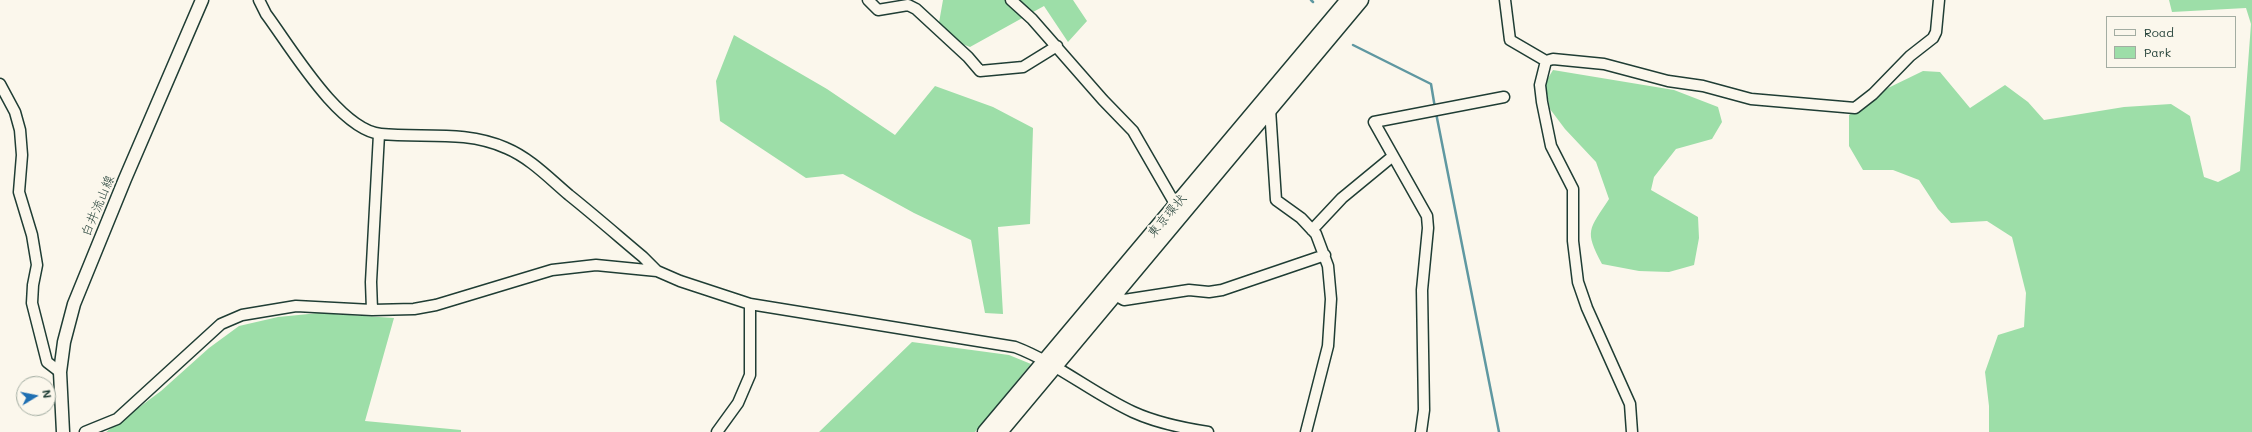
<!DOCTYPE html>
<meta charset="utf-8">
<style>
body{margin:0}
#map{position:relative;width:2252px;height:432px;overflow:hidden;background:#fbf7ec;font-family:Mali,sans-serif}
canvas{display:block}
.legend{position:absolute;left:2106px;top:16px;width:130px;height:52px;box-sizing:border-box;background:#fbf7ec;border:1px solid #a3ada2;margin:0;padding:5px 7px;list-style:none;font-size:12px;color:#1f3d34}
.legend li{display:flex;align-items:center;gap:8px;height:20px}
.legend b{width:20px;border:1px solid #a3ada2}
.north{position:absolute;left:16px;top:376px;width:40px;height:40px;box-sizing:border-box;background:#fbf7ec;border:1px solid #a3ada2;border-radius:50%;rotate:80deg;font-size:11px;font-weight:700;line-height:16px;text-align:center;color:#1f3d34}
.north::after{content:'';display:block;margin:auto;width:14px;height:18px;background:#1f6fb2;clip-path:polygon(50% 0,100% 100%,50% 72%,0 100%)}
</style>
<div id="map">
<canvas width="2252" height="432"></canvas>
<ul class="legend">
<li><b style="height:5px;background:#fbf7ec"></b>Road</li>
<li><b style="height:11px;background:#9ddea8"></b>Park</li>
</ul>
<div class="north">N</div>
</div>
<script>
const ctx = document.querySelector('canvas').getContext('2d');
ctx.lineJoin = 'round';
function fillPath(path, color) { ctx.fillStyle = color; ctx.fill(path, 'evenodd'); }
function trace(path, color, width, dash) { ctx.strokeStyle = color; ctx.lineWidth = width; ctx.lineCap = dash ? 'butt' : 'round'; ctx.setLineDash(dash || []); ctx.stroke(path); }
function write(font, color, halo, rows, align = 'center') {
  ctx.font = font + ' Mali,"Klee One",sans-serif'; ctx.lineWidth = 4; ctx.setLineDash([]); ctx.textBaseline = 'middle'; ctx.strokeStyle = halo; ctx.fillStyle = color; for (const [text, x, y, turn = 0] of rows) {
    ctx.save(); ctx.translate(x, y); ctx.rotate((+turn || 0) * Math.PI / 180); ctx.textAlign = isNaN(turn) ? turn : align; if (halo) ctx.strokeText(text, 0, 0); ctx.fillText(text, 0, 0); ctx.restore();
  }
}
const green = new Path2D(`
 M943,0h130l14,21 -19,21 -24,-36 -74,41 -33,-13z
 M2169,0h83v432h-263v-26l-4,-34 13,-37 26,-8 2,-34 -14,-56 -25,-16 -36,2 -13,-14 -19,-29 -26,-10h-30l-14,-24v-31l39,-27 35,-17 17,1 30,36 35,-23 23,17 16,18 80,-13 47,-3 19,12 14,61 14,5 22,-11 11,-147 -5,-16 -74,4z
 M734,35l93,54 68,46 40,-49 58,21 40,21 -3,96 -32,3 5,87 -18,-1 -14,-73 -57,-27 -71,-39 -37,4 -86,-57 -4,-40z
 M1553,70l121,20 44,17 4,15 -10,17 -36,10 -22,28 -3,13 47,27 1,21 -5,27 -25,7 -30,-1 -37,-7c-18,-34 -13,-34 7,-65l-13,-37 -31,-33 -15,-20 -5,-26z
 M319,313l75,5 -29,103 96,9v2h-355l55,-41 48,-43 30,-22 39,-9z
 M912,342l97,13 22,9 -56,68h-156z`);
const stream = new Path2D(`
 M1311,0l2,2
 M1353,45l78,39 4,24
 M1436,113l63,319`);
const minor = new Path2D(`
 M259,0l7,14c24,32 73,116 115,120 42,4 85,-4 125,14 24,10 43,30 63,47 25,20 49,41 74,62l14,14
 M868,0l10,10 30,-5 8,4 52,48 12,14 43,-4 34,-21
 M1011,0l21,19 71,81 30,31 45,78
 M1505,0l5,40 36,21 7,-2 51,5 64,17 35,5 48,13 104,9 18,-14 37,-38 23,-18 3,-6 3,-32
 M1546,61l-6,24 2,17 9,44 22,43v52l5,41 9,26 43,96 2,28
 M0,84l15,28 5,18 2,25 -3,37 13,43 5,30 -4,20 -1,18 15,59 13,10
 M1270,109l6,91 25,18 15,16 12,32 3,33 -3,47 -22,86
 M1312,230l30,-32 51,-42
 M1115,295l9,5 65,-10 20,2 13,-2 103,-35
 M372,310l-1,-28 8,-148
 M85,432l32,-13 104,-95 21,-9 54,-9 76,4 42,-1 22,-4 116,-35 44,-5 61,6 23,10 70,23 265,43c42,16 77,46 118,65 24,11 49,16 75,20
 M717,432l21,-29 12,-28v-71
 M1421,432l3,-22 -2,-120 6,-62 -1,-12 -53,-94 130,-25`);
const major = new Path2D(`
 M63,432l-3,-60 4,-30 10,-38 51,-125 77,-179`);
const highway = new Path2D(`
 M985,432l363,-432
 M1000,432l361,-432`);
const streetNames = [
 ["白井流山線",98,206,-67],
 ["東京環状",1167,216,-50]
];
fillPath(green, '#9ddea8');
trace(stream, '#5f98a1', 2.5);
trace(minor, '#1f3d34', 13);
trace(major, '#1f3d34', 15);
trace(highway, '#1f3d34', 17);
trace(minor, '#fbf7ec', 10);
trace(major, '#fbf7ec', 12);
trace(highway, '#fbf7ec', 14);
write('13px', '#1f3d34', '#fbf7ec', streetNames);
</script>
